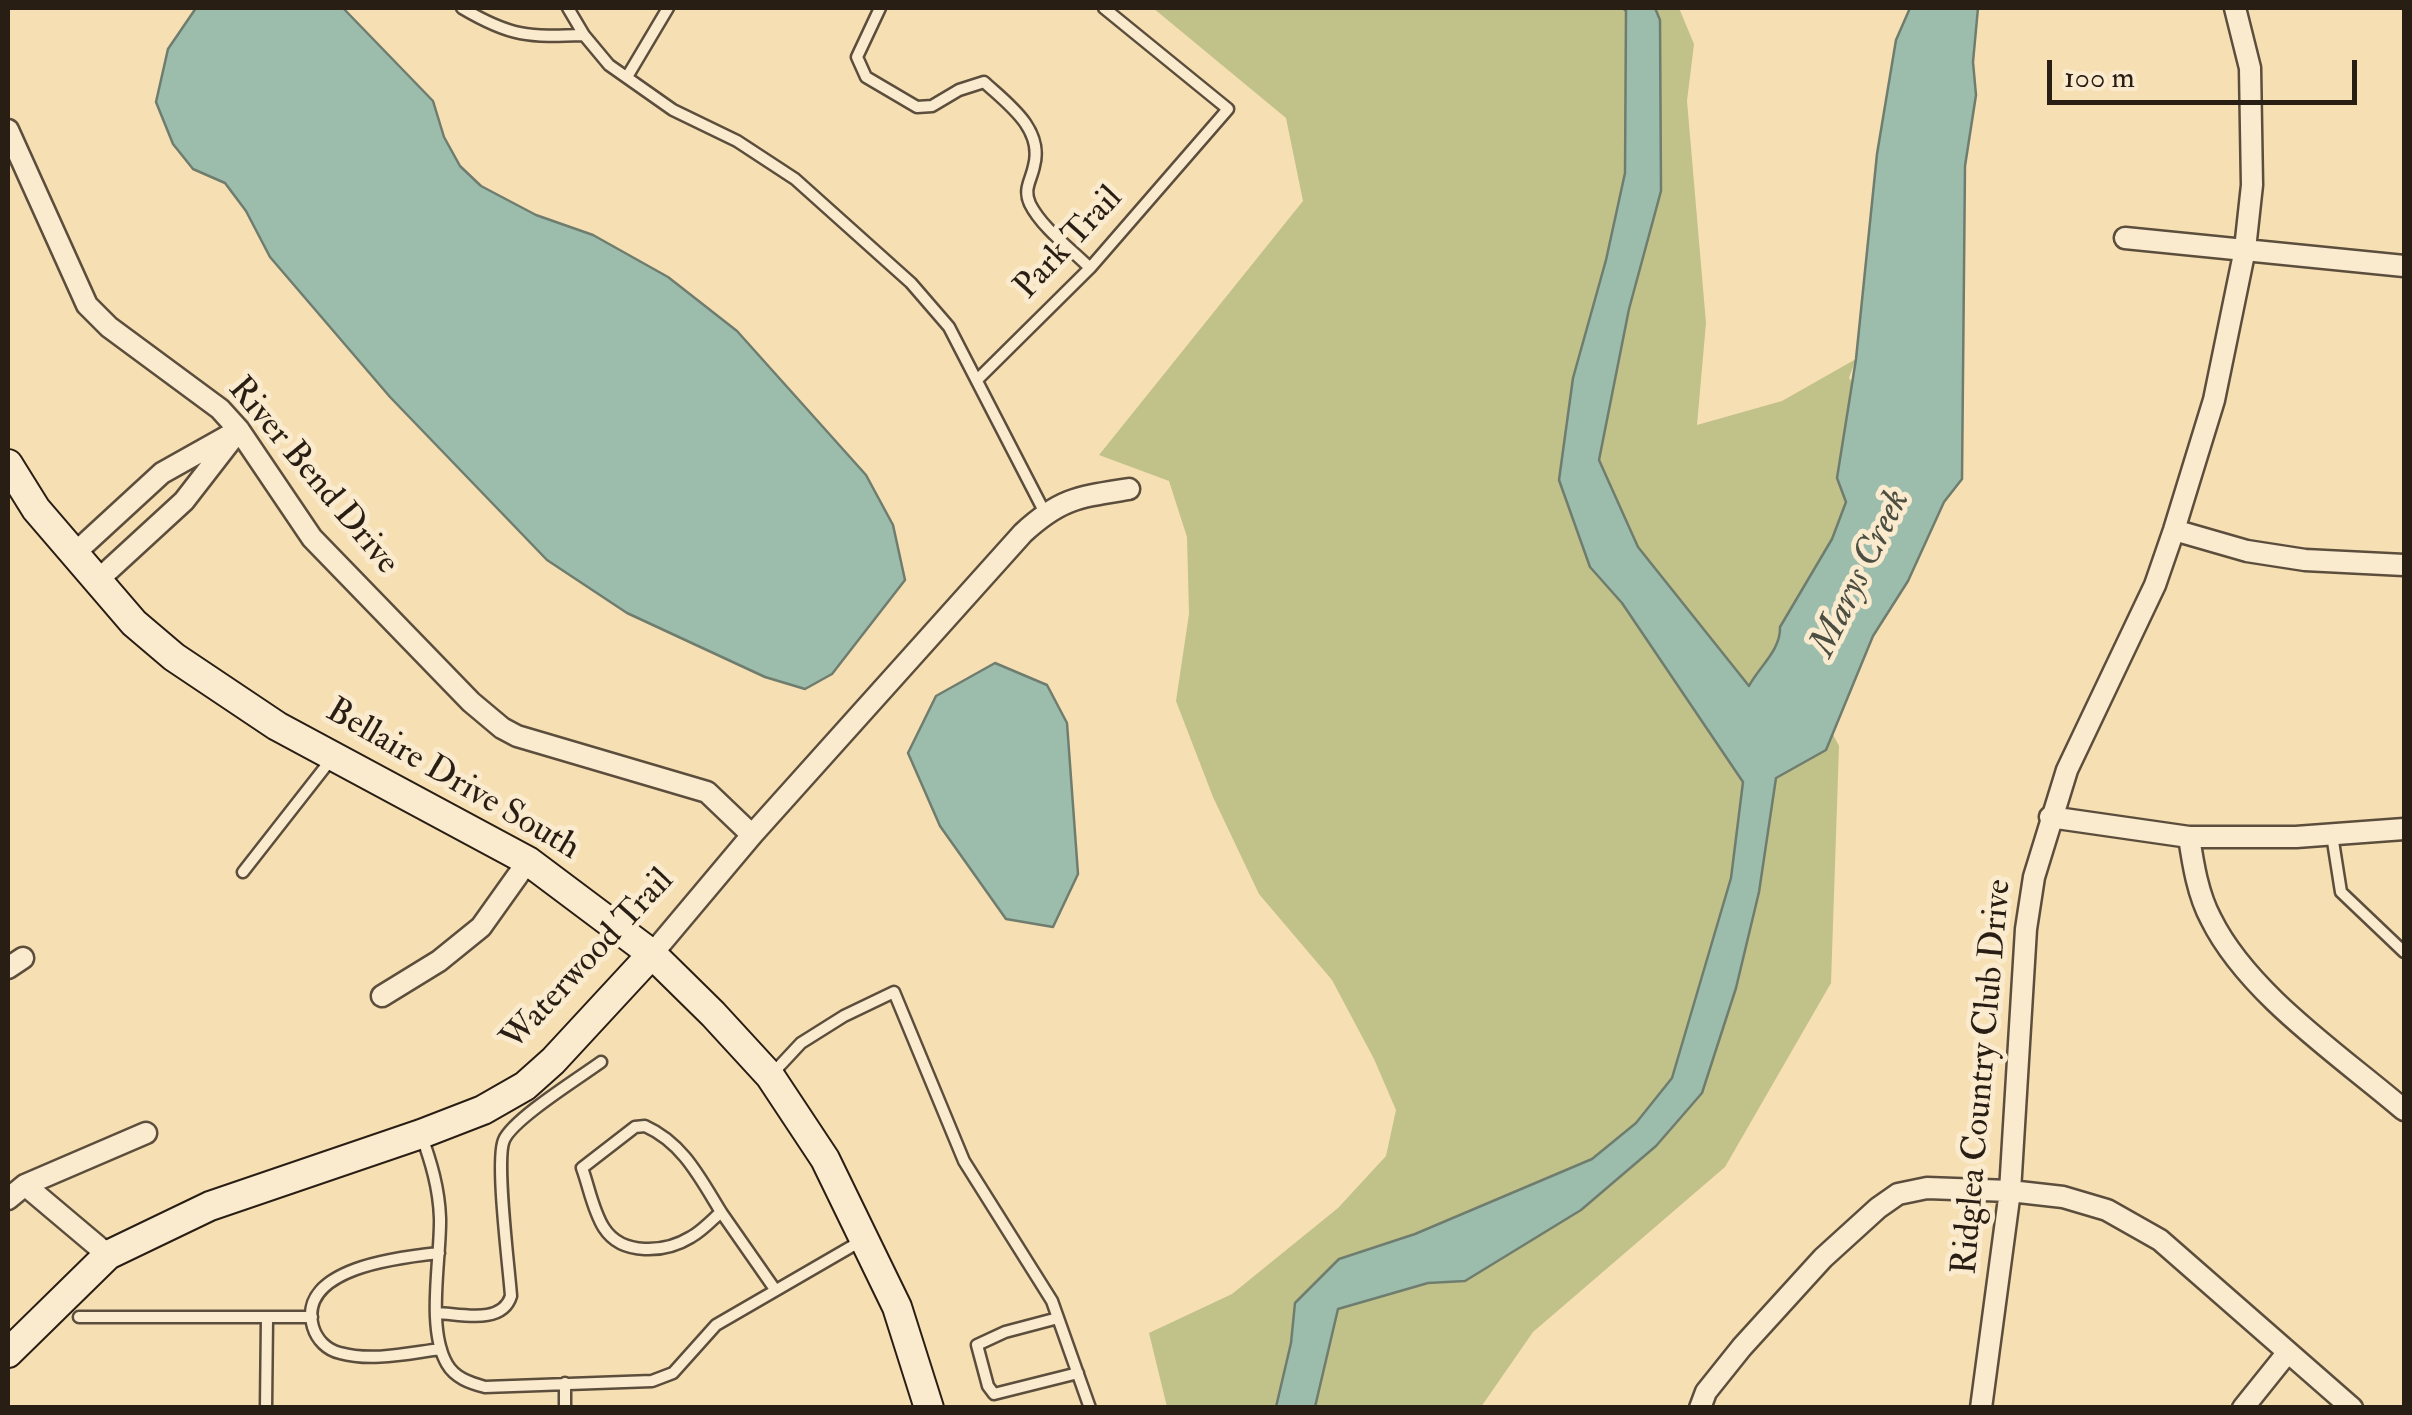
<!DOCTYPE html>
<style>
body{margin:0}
#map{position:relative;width:2412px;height:1415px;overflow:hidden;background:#f7dfb4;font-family:"IM FELL Double Pica",serif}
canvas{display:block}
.frame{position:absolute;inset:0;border:10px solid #291e14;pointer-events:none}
.scale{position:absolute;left:2047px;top:60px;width:310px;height:45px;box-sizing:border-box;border:5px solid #291e14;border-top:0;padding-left:12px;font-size:30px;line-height:35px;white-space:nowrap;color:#291e14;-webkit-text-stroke:8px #faeace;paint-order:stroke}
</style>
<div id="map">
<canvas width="2412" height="1415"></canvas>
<div class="frame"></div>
<div class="scale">100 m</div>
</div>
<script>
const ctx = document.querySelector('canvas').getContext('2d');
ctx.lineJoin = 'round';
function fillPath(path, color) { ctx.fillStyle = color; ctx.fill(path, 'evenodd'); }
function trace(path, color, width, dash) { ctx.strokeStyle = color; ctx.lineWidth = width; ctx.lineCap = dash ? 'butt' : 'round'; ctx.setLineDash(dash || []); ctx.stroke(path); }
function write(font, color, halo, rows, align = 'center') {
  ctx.font = font + ' "IM FELL Double Pica",serif'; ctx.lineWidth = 10; ctx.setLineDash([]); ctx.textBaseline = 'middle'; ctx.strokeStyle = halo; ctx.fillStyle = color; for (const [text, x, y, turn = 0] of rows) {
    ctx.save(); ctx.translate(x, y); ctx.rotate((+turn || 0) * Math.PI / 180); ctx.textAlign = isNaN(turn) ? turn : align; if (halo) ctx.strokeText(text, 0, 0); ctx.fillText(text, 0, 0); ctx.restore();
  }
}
const green = new Path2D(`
 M1153,8h526l15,36 -7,57 19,222 -9,102 85,-24 74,-42 -7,19 29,40 -88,233 49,95 -8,237 -106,184 -192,165 -52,75h-314l-18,-74 83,-39 106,-86 48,-52 10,-46 -22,-51 -42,-79 -73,-86 -46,-97 -37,-96 13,-87 -2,-77 -18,-56 -70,-26 204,-254 -17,-83z`);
const water = new Path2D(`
 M196,8h147l90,93 11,36 16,29 21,20 55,29 57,20 75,42 69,54 129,144 27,50 12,55 -73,94 -27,15 -40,-12 -138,-64 -80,-53 -157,-163 -120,-140 -24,-46 -21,-28 -32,-14 -20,-25 -17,-42 12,-53z
 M1623,8h32l5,12 1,171 -32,118 -30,151 39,87 111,139c10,-19 32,-36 31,-59l52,-88 14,-37 -9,-24 19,-119 21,-205 19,-114 14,-32h68l-5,54 3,33 -11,71 -3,313 -18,23 -36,79 -35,55 -47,114 -50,28 -17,114 -23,96 -34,105 -46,53 -75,64 -116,71 -37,2 -90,26 -23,98h-39l15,-64 4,-40 44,-44 76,-25 177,-75 44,-36 36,-45 59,-200 12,-96 -121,-179 -32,-36 -31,-87 14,-102 33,-118 19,-87 1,-162z
 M995,663l52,22 20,38 11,151 -25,53 -47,-8 -66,-93 -32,-73 28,-57z`);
const lane = new Path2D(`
 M462,8c49,29 66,29 122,27
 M568,8l16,27 25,30 64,45 64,31 58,38 116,104 38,44 96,186
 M880,8l-23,49 9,20 51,30 15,-1 27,-16 25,-8c24,22 60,47 50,84 -3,15 -11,23 -4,38 12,24 41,45 60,64
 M627,77l41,-69
 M977,380l113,-112 138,-159 -124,-101
 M2332,835l9,57 63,60
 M243,872l90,-115
 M773,1073l28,-30 43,-27 50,-24 70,169 88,140 38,107
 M645,1126c38,17 55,52 76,86 -9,8 -19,19 -30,25 -26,16 -69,19 -87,-9 -11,-17 -15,-41 -22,-60l53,-41z
 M421,1134c10,28 18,54 19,84 1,40 -14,110 7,146 8,14 23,19 38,23l167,-6 21,-8 43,-48 145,-84
 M721,1212l53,76
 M439,1253c-38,4 -143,15 -126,74 4,13 14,23 27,26 32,9 69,0 101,-4
 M438,1313c23,1 64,12 73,-17 -2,-29 -16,-136 -7,-156 9,-21 75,-62 97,-78
 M79,1317h233
 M1058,1318l-53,14 -28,13 11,41 6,8 84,-21
 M565,1383v25
 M266,1408l1,-90`);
const street = new Path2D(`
 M8,130l79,175 22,22 111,82 19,21 73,108 159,164 31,26 15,8 190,56 45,43
 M2125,238l279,28
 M2174,530l73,21 58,9 99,5
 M75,553l87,-80 66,-37
 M98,580l86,-79 55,-71
 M2050,817l139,20h107l108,-8
 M2189,837c4,27 9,58 22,82 37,75 130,137 193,191
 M652,954l100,-119 271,-302c38,-35 56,-36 106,-44
 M8,968l15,-10
 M382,996l57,-35 42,-34 47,-66
 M25,1185l83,70
 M8,1199l17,-14 121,-52
 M1700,1408l6,-16 36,-45 81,-89 55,-50 20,-14 29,-6 83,3 53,6 44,13 53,30 192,168
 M1981,1408l29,-217 16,-262 8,-52 33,-107 88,-185 19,-55 40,-130 31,-151 7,-64 -2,-117 -15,-60
 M2243,1408l45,-56`);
const secondary = new Path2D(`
 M8,464l28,45 98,114 40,34 103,69 251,135 124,93 61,60 57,62 55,83 72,148 32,101
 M8,1353l100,-98 102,-49 211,-72 62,-24 42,-24 28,-25 99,-107`);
const streetNames = [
 ["Park Trail",1070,244,-47],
 ["River Bend Drive",312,477,50],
 ["Bellaire Drive South",452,781,30],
 ["Waterwood Trail",589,961,-47],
 ["Ridglea Country Club Drive",1984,1077,-85]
];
const waterNames = [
 ["Marys Creek",1862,574,-64]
];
fillPath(green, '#c1c18a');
fillPath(water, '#9dbdac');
trace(water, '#6f7d6f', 2.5);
trace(lane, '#5c4e3c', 15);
trace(street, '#5c4e3c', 25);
trace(secondary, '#291e14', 32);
trace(lane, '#faeace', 10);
trace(street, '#faeace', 20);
trace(secondary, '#faeace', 28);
write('35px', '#291e14', '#faeace', streetNames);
write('italic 38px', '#4c4e42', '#faeace', waterNames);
</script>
